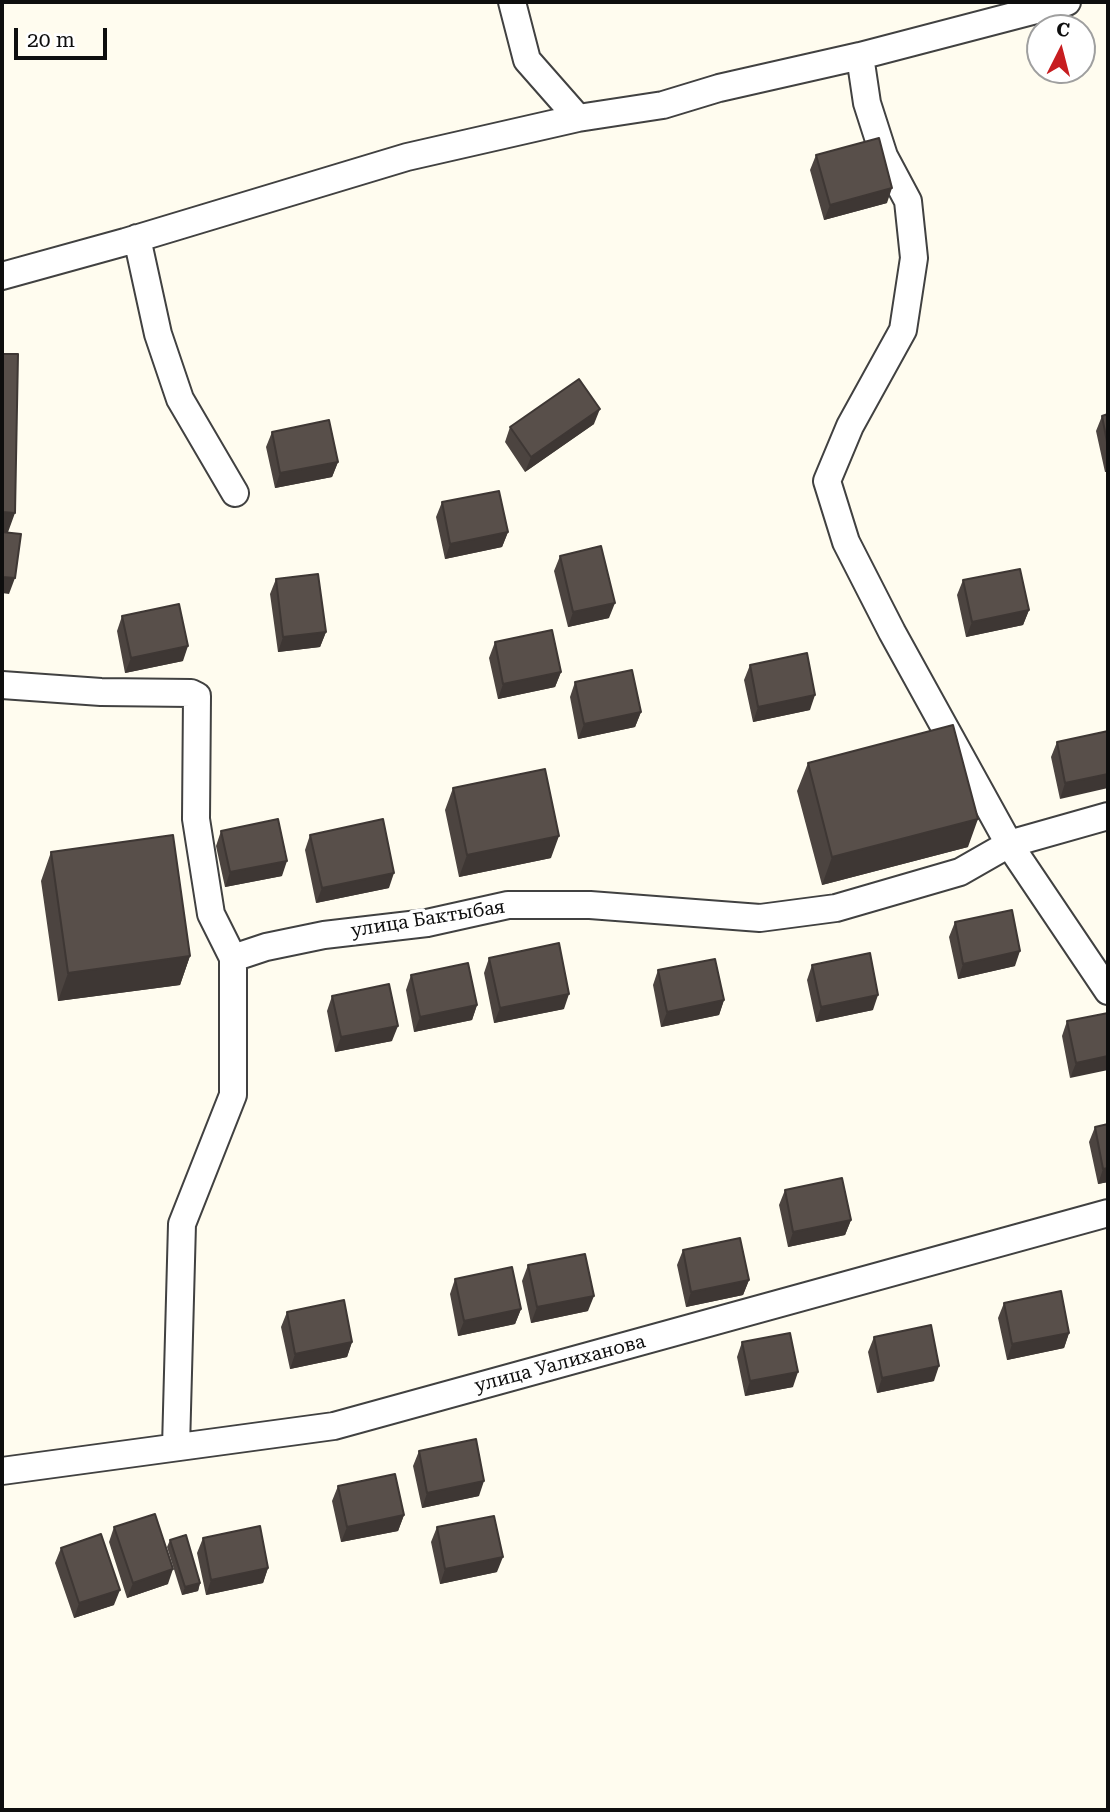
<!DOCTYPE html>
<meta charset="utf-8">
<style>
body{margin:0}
#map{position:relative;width:1110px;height:1812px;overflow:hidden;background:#fffcef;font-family:"Roboto Serif",serif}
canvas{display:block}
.frame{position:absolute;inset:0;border:4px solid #0e0e0e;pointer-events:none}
.north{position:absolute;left:1026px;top:14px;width:70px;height:70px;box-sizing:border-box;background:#fff;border:2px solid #9f9f9f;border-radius:50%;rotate:6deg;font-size:19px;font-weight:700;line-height:28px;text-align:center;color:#0e0e0e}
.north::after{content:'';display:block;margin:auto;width:24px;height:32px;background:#c71d20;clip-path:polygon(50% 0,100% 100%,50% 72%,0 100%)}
.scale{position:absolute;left:14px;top:28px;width:93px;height:32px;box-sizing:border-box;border:4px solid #0e0e0e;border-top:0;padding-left:9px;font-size:21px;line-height:24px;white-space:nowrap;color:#0e0e0e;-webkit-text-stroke:5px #fff;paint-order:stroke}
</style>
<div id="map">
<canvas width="1110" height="1812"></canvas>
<div class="frame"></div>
<div class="north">С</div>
<div class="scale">20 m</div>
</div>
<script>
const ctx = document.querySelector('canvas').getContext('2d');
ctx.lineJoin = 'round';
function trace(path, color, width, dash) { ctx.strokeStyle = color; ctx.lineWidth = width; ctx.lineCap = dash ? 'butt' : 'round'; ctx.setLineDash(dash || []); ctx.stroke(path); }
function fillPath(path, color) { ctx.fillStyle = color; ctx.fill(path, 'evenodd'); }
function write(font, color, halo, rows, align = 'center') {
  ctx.font = font + ' "Roboto Serif",serif'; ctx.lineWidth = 7; ctx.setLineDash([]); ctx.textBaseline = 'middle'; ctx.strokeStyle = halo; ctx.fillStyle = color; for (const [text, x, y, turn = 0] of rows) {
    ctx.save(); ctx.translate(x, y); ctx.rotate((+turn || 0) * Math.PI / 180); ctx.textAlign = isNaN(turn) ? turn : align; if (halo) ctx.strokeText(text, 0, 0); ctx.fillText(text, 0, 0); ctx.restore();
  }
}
const street = new Path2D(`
 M512,2l15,58 51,58
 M860,56l7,47 17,53 24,45 6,57 -11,72 -53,96 -23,55 19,61 46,90 117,212 99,147
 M137,238l21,96 22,65 55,94
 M2,276l123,-34 282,-85 171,-39 85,-13 56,-17 141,-32 207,-54
 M2,685l99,7 90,1 6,3 -1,123 15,95 22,44
 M176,1447l6,-223 51,-129v-137l33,-11 58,-12 103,-12 81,-18h82l170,13 76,-10 124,-36 49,-28 99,-28
 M2,1471l332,-45 774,-213`);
const wall = new Path2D(`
 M816,155l71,48 -63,17 -14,-50z
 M1108,414v58h-3l-9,-41 6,-15z
 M594,424l-69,48 -20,-30 5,-15z
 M272,432l66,30 -6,15 -57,11 -9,-41z
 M442,502l66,30 -6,15 -57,12 -9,-42z
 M560,556l49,62 -41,9 -14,-56z
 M276,579l50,53 -6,15 -42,5 -8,-58z
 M963,580l66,30 -6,15 -57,12 -9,-42z
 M122,616l61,45 -58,12 -8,-42z
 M495,642l66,30 -6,15 -57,12 -9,-41z
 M750,665l60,45 -57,12 -9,-42z
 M575,682l66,30 -6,15 -57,12 -8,-42z
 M1108,731l-48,68 -9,-42 6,-15z
 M808,763l160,84 -146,38 -25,-94z
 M453,788l98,70 -92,19 -14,-67z
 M221,831l61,45 -57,11 -9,-41z
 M310,835l79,53 -73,15 -11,-53z
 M51,852l139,104 -10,29 -122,16 -17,-120z
 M955,922l60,44 -57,13 -9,-42z
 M489,958l75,51 -70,14 -10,-50z
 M812,965l61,45 -57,12 -9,-42z
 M658,970l66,30 -5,15 -58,12 -8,-42z
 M411,975l66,30 -5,15 -58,12 -8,-42z
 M332,996l60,45 -57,11 -8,-41z
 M1108,1013l-38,65 -8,-42 5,-15z
 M1095,1127l13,55 -10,2 -9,-42z
 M785,1190l66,30 -6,15 -57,12 -9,-42z
 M683,1250l66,30 -6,15 -57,12 -9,-42z
 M528,1265l60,46 -57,12 -9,-42z
 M455,1279l66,30 -6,15 -57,12 -8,-42z
 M1004,1303l65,30 -5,15 -57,12 -9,-42z
 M287,1312l65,30 -5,15 -57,12 -9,-42z
 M874,1337l60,44 -57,12 -9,-41z
 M742,1342l51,45 -48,9 -8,-39z
 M419,1451l60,45 -57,12 -9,-42z
 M338,1486l66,29 -6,16 -57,11 -9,-41z
 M114,1527l54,57 -41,14 -18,-56z
 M437,1527l60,45 -57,12 -9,-42z
 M203,1538l65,30 -5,15 -57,12 -9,-42z
 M170,1540l30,43 -2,8 -16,4 -15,-48z
 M61,1548l53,57 -40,13 -19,-55z`);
const shadedWall = new Path2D(`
 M892,188l-5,15 -63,17 6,-15z
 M600,409l-6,15 -69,48 6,-15z
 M338,462l-6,15 -57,11 5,-15z
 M2,512l13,1 -8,22 -5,-1z
 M508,532l-6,15 -57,12 5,-15z
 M2,577l13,1 -6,16 -7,-1z
 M615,603l-6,15 -41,9 5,-15z
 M1029,610l-6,15 -57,12 6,-15z
 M326,632l-6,15 -42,5 5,-15z
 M188,646l-5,15 -58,12 6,-15z
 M561,672l-6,15 -57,12 5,-15z
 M815,695l-5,15 -57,12 5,-15z
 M641,712l-6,15 -57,12 6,-15z
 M1108,774v14l-48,11 5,-16z
 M978,819l-10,28 -146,38 10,-28z
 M559,836l-8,22 -92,19 8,-22z
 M287,861l-5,15 -57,11 5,-15z
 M394,873l-5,15 -73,15 6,-15z
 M1020,951l-5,15 -57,13 5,-15z
 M190,956l-10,29 -122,16 10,-28z
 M569,994l-5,15 -70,14 6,-15z
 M878,995l-5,15 -57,12 5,-15z
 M724,1000l-5,15 -58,12 6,-15z
 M477,1005l-5,15 -58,12 6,-15z
 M398,1026l-6,15 -57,11 6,-15z
 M1108,1056v14l-38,8 6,-15z
 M1108,1168v14l-10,2 5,-15z
 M851,1220l-6,15 -57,12 5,-15z
 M749,1280l-6,15 -57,12 5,-15z
 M594,1296l-6,15 -57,12 6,-16z
 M521,1309l-6,15 -57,12 6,-15z
 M1069,1333l-5,15 -57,12 5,-16z
 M352,1342l-5,15 -57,12 5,-15z
 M939,1366l-5,15 -57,12 5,-15z
 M798,1372l-5,15 -48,9 5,-15z
 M484,1481l-5,15 -57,12 5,-15z
 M404,1515l-6,16 -57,11 6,-15z
 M503,1557l-6,15 -57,12 5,-15z
 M268,1568l-5,15 -57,12 5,-15z
 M173,1569l-5,15 -41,14 6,-15z
 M200,1583l-2,8 -16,4 3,-8z
 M120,1590l-6,15 -40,13 5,-15z`);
const building = new Path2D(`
 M879,138l13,50 -62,17 -14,-50z
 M2,354h16l-3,159 -13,-1z
 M579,379l21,30 -69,48 -21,-30z
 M1108,414v33l-6,-31z
 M329,420l9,42 -58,11 -8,-41z
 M499,491l9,41 -58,12 -8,-42z
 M2,532l19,2 -6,44 -13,-1z
 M601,546l14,57 -42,9 -13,-56z
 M1020,569l9,41 -57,12 -9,-42z
 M318,574l8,58 -43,5 -7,-58z
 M179,604l9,42 -57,12 -9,-42z
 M552,630l9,42 -58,12 -8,-42z
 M807,653l8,42 -57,12 -8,-42z
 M632,670l9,42 -57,12 -9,-42z
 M953,725l25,94 -146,38 -24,-94z
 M1108,731v43l-43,9 -8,-41z
 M545,769l14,67 -92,19 -14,-67z
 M278,819l9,42 -57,11 -9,-41z
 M383,819l11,54 -72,15 -12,-53z
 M173,835l17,121 -122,17 -17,-121z
 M1012,910l8,41 -57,13 -8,-42z
 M559,943l10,51 -69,14 -11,-50z
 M870,953l8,42 -57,12 -9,-42z
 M715,959l9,41 -57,12 -9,-42z
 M468,963l9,42 -57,12 -9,-42z
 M389,984l9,42 -57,11 -9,-41z
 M1108,1013v43l-32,7 -9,-42z
 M1108,1124v44l-5,1 -8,-42z
 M842,1178l9,42 -58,12 -8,-42z
 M740,1238l9,42 -58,12 -8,-42z
 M585,1254l9,42 -57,11 -9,-42z
 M512,1267l9,42 -57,12 -9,-42z
 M1061,1291l8,42 -57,11 -8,-41z
 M344,1300l8,42 -57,12 -8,-42z
 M931,1325l8,41 -57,12 -8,-41z
 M790,1333l8,39 -48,9 -8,-39z
 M476,1439l8,42 -57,12 -8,-42z
 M395,1474l9,41 -57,12 -9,-41z
 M155,1514l18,55 -40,14 -19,-56z
 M494,1516l9,41 -58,12 -8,-42z
 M260,1526l8,42 -57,12 -8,-42z
 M101,1534l19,56 -41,13 -18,-55z
 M186,1535l14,48 -15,4 -15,-47z`);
const streetNames = [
 ["улица Бактыбая",428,919,-9],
 ["улица Уалиханова",560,1364,-15]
];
trace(street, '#414141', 30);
trace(street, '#fff', 26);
fillPath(wall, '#4c4440');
fillPath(shadedWall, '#3e3734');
fillPath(building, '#584f4a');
trace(building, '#3e3734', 2);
write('19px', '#0e0e0e', '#fff', streetNames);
</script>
